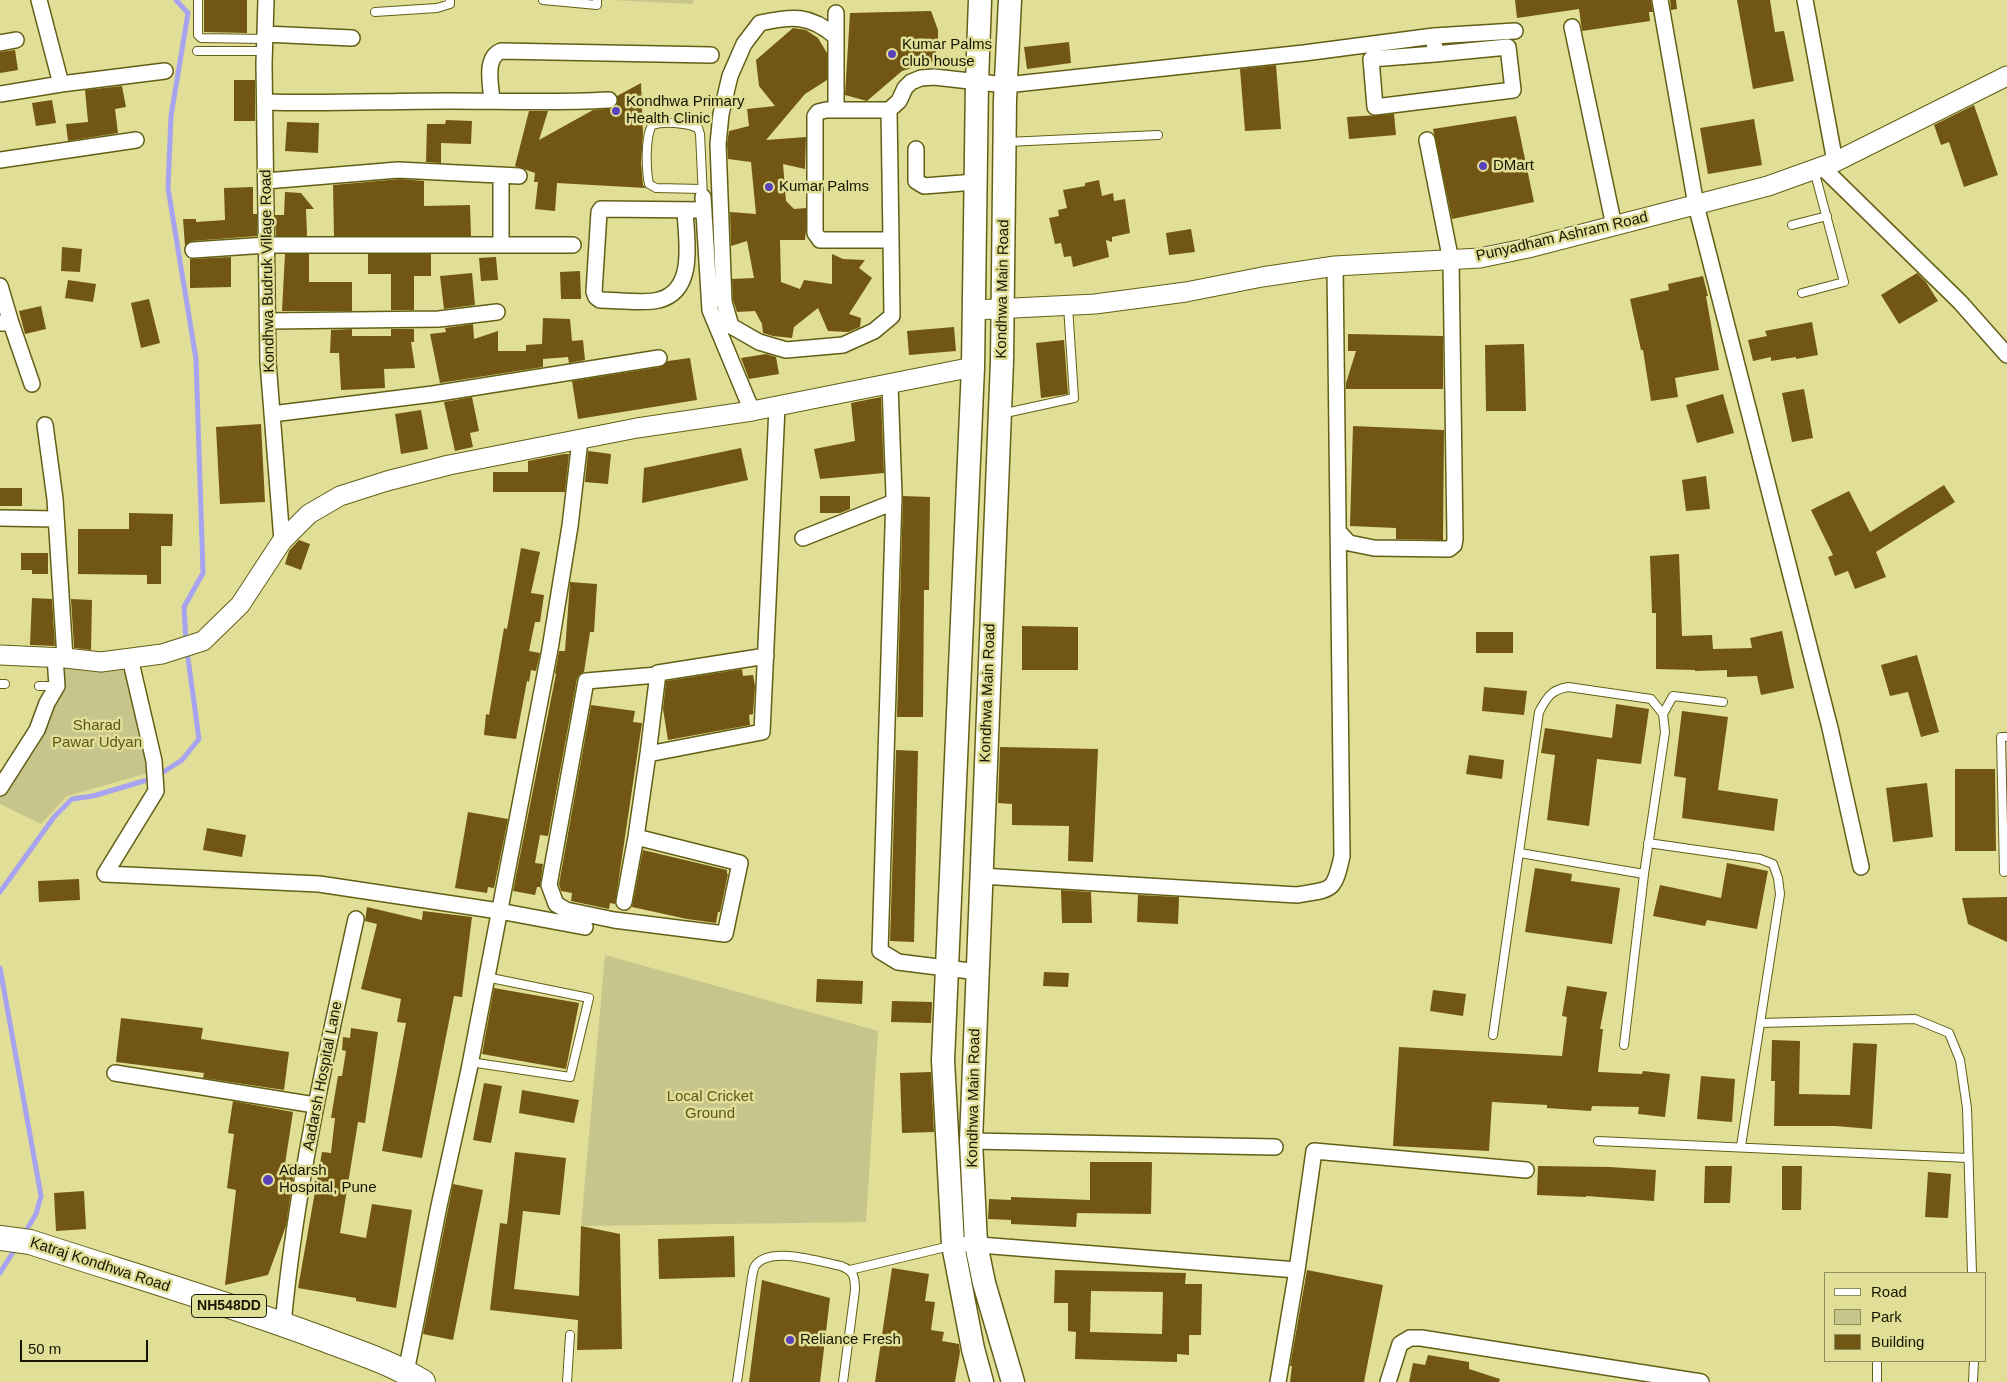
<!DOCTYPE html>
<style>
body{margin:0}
#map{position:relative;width:2007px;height:1382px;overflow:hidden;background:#e0de97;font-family:Helvetica,sans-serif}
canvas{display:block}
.legend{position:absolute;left:1824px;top:1272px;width:162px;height:90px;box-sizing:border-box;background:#e0de97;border:1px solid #908e5b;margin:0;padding:6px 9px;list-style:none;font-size:15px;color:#181600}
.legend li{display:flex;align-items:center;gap:10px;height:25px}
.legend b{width:25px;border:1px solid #908e5b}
.scale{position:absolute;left:20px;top:1340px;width:128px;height:22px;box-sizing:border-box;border:2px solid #181600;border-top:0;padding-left:6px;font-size:15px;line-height:18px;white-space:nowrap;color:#181600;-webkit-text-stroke:4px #e0de97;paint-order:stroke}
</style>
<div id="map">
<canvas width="2007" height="1382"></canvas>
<ul class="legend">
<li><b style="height:6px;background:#fff"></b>Road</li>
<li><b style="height:14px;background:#c7c58b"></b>Park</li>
<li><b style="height:14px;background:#715713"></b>Building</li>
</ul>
<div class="scale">50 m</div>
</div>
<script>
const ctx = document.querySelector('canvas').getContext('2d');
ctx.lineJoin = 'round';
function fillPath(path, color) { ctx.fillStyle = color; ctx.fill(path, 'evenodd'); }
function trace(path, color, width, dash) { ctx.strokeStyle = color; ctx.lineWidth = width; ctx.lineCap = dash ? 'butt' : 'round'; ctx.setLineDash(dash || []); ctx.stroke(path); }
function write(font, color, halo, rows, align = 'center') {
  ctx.font = font + ' Helvetica,sans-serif'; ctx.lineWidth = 5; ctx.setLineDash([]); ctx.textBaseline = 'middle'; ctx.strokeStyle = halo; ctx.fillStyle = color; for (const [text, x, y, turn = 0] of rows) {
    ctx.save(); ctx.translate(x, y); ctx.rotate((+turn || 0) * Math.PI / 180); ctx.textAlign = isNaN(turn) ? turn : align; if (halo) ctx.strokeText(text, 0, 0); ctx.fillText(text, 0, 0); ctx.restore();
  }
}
const green = new Path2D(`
 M611,0h82v4z
 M59,662l78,1 8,48 3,62 -81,23 -26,28 -41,-20v-6l23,-32 20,-38z
 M605,955l273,76 -12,191 -285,4z`);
const stream = new Path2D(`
 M176,0l12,13 -17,103 -3,72 28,171 7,214 -19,34 2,35
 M0,892l54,-75 18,-18 21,-3 61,-18 28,-18 17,-21 -12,-88
 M0,968l41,228 -5,18 -12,20
 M0,1273l17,-27`);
const building = new Path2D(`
 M204,0h43v33l-43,-1z
 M1515,0h136l2,12h-4l1,9 -68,10 -3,-22 -62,9z
 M1670,0h6l1,9 -6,1z
 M1737,0h33l5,32 9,-1 10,50 -41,8z
 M931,11l7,19v16l-5,16 -31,9 -35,30 -22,-6 5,-82z
 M793,28l13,2 12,8 9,15v27l-22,14 -39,46 40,-3 -1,32 -22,-5 3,37 8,8 12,-1v22l-1,10h-25l1,42 19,7 4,-9 28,4v-30l11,5 22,1 -6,8 13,10 -23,36 12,4 -1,9 -12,5 -20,-1 -10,-23 -24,19 -2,11 -19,-2 -10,-3 -1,-9 -7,-13 -18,1 -4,-12 -1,-21 22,-1 -7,-37 -16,5 -1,-34 26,2 -5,-52 -23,-3 -1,-15 2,-13 20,-5 -2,-17 28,-3 -16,-20 -3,-26z
 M1069,42l2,21 -44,6 -3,-22z
 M15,50l3,20 -18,3v-21z
 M1276,65l5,64 -36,2 -5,-62z
 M234,80h21v41h-21z
 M641,83l2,50 -2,30 2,22 3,3 -89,-5 -2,28 -20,-2 3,-27h-4l1,-9 -20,-7 14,-55h19l-9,29 54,-30 21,-2 3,-4v-8z
 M122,86l4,21 -11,2 3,24 -50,8 -2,-17 22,-2 -3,-32z
 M52,100l4,23 -20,3 -4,-23z
 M1974,105l24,70 -34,12 -15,-45 -8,3 -7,-20z
 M1394,114l2,21 -47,4 -2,-22z
 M1516,116l18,86 -82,17 -19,-90z
 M1754,119l8,46 -54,9 -8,-46z
 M446,120l26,1 -1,23 -30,-1v20l-15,-1 1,-38h18z
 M287,122l32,1 -1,30 -33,-2z
 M400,179l24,2v25l46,-1 1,31h-137l-1,-51z
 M1099,180l3,16 11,-3 1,8 11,-2 5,34 -18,4v5l-6,-2 3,17 -36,10 -2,-11 -7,1 -3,-14 -6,1 -6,-26 10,-2 -1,-6 9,-2 -4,-18 22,-4v-3z
 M253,187v27h4v22l-65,5 -7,5 -2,-27h13v3l29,-2 -1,-32z
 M285,192l16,1 13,16h-8l1,27h-31l-1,-21h9z
 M1191,229l4,23 -26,3 -3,-22z
 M62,247l20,2 -2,23 -19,-1z
 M285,254h24v28h43v29h-70z
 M368,254h63v22h-17v34h-23v-36h-23z
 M231,257v30l-41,1v-29z
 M496,257l2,23 -17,1 -2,-23z
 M580,271l1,28h-20l-1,-27z
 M472,273l3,32 -31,4 -4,-33z
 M1917,273l9,9 12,19 -39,23 -18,-29z
 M1703,276l5,20h-2l13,74 -44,8 3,19 -27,4 -8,-51h-2l-11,-51 39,-9 -1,-6z
 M68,280l28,4 -3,18 -28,-4z
 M149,299l11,44 -19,5 -10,-45z
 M41,306l5,23 -21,5 -6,-23z
 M543,318l27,1 2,22 11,-1 2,20 -16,3 -1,-6 -25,2v8l-103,16 -10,-49 16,-2 -1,-4 28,-4 1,15 24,-8v20h28v-6l16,-1z
 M1812,322l6,33 -22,4v-2l-25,4v-4l-18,4 -5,-21 19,-4 -2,-5z
 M954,327l2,24 -47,4 -2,-24z
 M352,329v7h39v-7h23v13h-3l4,26 -31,1 1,19 -44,2 -2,-37h-9l1,-23z
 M1348,334l95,2v53h-97v-6l10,-32h-8z
 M1064,340l4,54 -27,4 -5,-55z
 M1524,344l2,67h-40l-1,-66z
 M766,354l10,3 3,17 -30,5 -8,-21z
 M690,358l7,42 -119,19 -6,-38 88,-14 8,-6z
 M1804,389l9,49 -21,4 -10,-49z
 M1723,394l11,39 -37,10 -11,-38z
 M472,397l7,34 -9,2 3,14 -18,4 -11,-49z
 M881,397l3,76 -64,6 -6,-30 41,-8 -4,-38z
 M421,410l7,39 -27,5 -6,-40z
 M261,424l4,78 -45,2 -4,-77z
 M1353,426l91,4 -1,110 -47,-1v-11l-46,-2z
 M741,448l7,32 -106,23 2,-35z
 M588,451l23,3 -3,30 -23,-2z
 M564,454h5l-4,38h-72v-20h35v-11z
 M1706,476l4,33 -24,2 -4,-31z
 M1944,485l11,17 -79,50 10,25 -31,12 -7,-18 -13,5 -7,-19 5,-2 -22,-45 38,-19 21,41z
 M0,488h22v18h-22z
 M820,496h30v13l-10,4h-20z
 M903,496l27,1 -1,93h-5l-1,127h-26z
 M129,513l44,1 -1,32h-11v38h-14v-9l-69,-1v-45h51z
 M299,540l11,4 -9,26 -16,-6 4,-13z
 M521,548l19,4 -9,41 13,2 -4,27h-5l-6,29 11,2 -4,18 -5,-1 -2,12 -2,-1 -11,58 -32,-4 2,-21 3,1 15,-87 3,1z
 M21,553h27v21h-16v-4h-11z
 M1679,554l3,82 30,-1 1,14 39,-1 -2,-10 32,-7 12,57 -33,7 -4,-19 -30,1v-7l-32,1v-1l-39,-1v-56h-4l-2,-57z
 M570,582l27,2 -3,48h-4l-6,40 -5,3 -2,4 -29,157 -8,-1 -5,28 8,1 -3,23h-3l-2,8 -22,-4 43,-217 -1,-1 4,-22h6z
 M32,598l20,1 3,47 -25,-1z
 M71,599l21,1 -1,50 -17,-2z
 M1022,626l56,1v43h-56z
 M1476,632h37v21h-37z
 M1917,655l22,77 -18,5 -13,-45 -18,4 -9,-31z
 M742,669l1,7 10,-1 2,11 -2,28 -4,1 1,10 -82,15 -5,-31 3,-28z
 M1484,687l43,4 -3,24 -42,-4z
 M1616,704l33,5 -8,55 -44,-5 -8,67 -42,-6 8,-65 -14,-2 4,-25 67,10z
 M591,705l44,6 -2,11 9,1 -27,181 -5,-1 -1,6 -38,-8 1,-8 -11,-2 -2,-7z
 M1682,711l46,6 -10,73 60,9 -4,32 -92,-13 4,-40 -12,-2z
 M1000,747l98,2 -5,113 -25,-1 1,-35 -57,-1v-21l-14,-1z
 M896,750l22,1 -4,191 -24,-1z
 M1469,755l35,5 -2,19 -36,-5z
 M1955,769h40l1,82h-41z
 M1927,783l6,54 -40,5 -7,-54z
 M468,812l40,7 -14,69 -6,-1 -1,6 -32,-5z
 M207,828l39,7 -4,22 -39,-7z
 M643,850l84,20v4h1l-8,38h-2l-2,11 -29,-4 -55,-12z
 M1727,863l41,8 -11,58 -50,-9 -2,6 -52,-10 7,-31 61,13z
 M1535,868l37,6 -1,7 49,7 -8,56 -87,-12z
 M79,879l1,21 -41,2 -1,-21z
 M1061,890l30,2 1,31h-30z
 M1138,895l41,2 -1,27 -41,-2z
 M2007,897v45l-39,-18 -6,-26z
 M367,907l55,13 1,-9 49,6 -10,80 -8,-1 -32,162 -40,-7 24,-128 -9,-1 4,-23 -40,-10 16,-65 -12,-3z
 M1044,972l25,1 -1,14 -25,-1z
 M817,979l46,2 -1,23 -46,-2z
 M1567,986l40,6 -7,37h3l-5,43 44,2 1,-3 27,3 -5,43 -27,-3 1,-7 -47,-1 -1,5 -44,-3v-3l-55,-3 -3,49 -96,-5 6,-99 163,9 5,-39 -5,-1z
 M494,988l85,15 -13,66 -84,-15z
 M1433,990l33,4 -3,22 -33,-5z
 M892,1001l40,1 -1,21 -40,-1z
 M121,1018l82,10 -2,11 88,13 -5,38 -81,-12 1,-5 -88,-11z
 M351,1028l27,4 -13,91 -7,-1 -18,111 26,5 6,-34 40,6 -16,98 -40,-7v-3l-58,-10 24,-136 9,1 4,-35h-4l7,-42h4l4,-25 -4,-1 1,-13 7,1z
 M1772,1040l28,1 -1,53 51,1 3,-52 24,1 -5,85 -37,-3h-61l1,-45h-4z
 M931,1072l3,60 -32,1 -2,-60z
 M1701,1076l34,3 -3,43 -35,-3z
 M484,1083l18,3 -11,57 -18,-3z
 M522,1090l57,10 -5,23 -55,-10z
 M233,1101l60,11 -8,52 10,1 -9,61 -18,49 -43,10 11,-95 -9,-2 7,-54 -6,-1z
 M515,1152l51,6 -6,57 -37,-4 -9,78 65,7 2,-70 39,8 2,115 -45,1 1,-30 -88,-10 10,-87 7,1z
 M1090,1162h62l-1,52 -74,-1 -1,14 -65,-3v-4l-23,-1 1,-20 22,1v-3l79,3z
 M1538,1166l71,1 47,3 -2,31 -68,-5v1l-49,-2z
 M1705,1166h27l-2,37h-26z
 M1782,1166h20l-1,44h-19z
 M1928,1172l23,2 -3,44 -23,-1z
 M453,1184l30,6 -30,150 -30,-6z
 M84,1191l2,38 -30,2 -2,-38z
 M734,1236l1,41 -76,2 -1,-40z
 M892,1268l37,6 -4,27 10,1 -4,28 13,2 -2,9 17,3 1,8 -5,30h-80z
 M1055,1270l131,3 -1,11h17l-1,51h-12v20l-12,-1v8l-102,-3 1,-27 -8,-1v-28h-14zM1091,1291l72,1 -1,42 -72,-2z
 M1307,1270l76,15 -19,97h-74l2,-16h-2z
 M762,1280l68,18 -10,84h-71z
 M1428,1355l41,7v7l31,10 -1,3h-90l4,-19 12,2z`);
const service = new Path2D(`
 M198,0v35l3,3 64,1
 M543,0l54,5v-5
 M375,12l62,-4 13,-4v-4
 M197,51h68
 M1007,142l151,-7
 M702,189l-46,-1 -7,-4c-3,-14 -4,-47 3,-59 13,-4 33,-2 46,3l2,6 3,63
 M1792,225l35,-9
 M1802,293l42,-11 -30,-112
 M1001,414l73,-16 -6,-92
 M0,684h5
 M39,686h18
 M1663,714l10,-18 50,6
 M1648,843l112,16 13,5 5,14 2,16 -39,252
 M1520,853l124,21
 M2004,872l-3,-135h6
 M1760,1023l155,-4 34,14 11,27 7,48 5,165
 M1493,1035l46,-323c8,-15 12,-22 29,-25l83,12 12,15 2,18 -21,142 -20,171
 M470,1062l100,15 19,-79 -103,-21
 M1598,1141l370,17
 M850,1270l100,-24
 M567,1382l3,-47
 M737,1382l15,-105c1,-3 1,-8 3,-11 14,-21 66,-4 86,0 13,5 14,11 14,24l-12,92
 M1877,1382v-21
 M1973,1382l1,-21`);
const minor = new Path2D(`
 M39,0l22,84
 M266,0l-2,64 4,298 14,179
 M1660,0l36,205 134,523 31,139
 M1805,0l30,162
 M836,13v96
 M1572,27l42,199
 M265,34l87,4
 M1434,36l1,18 -64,5 4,48 138,-17 -5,-43 -73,7
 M836,37c-26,-23 -44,-21 -76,-14l-16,21 -14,32 -9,38 -3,30 6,158 7,24 28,16 27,8 57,-5 31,-14 18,-15 -1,-76
 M0,43l16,-3
 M0,94l61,-10 104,-13
 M492,101c-1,-16 -8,-43 9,-50l210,4
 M265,102c61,2 122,-1 184,-1 53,0 107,2 160,-1
 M889,110l2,130h-71l-5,-7v-117l3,-4 8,-2h63l10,-9 6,-13 6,-6 10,-4 13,-1 72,8 298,-32 130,-17 81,-5
 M916,149v32l8,5 51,-4
 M0,160l136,-20
 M1822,167l138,135 47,53
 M266,181l132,-11 121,6
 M703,197l7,113 42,101
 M685,210c1,29 12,80 -26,90 -13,4 -44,0 -59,0l-4,-3 -2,-5 5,-80 2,-3 103,1
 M501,245v-70
 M193,250l74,-5h306
 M0,286l11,37h-11
 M269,321l170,-2 58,-7
 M11,323l21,61
 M890,385l4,110 -14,456 18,11 80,10
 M272,414l161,-20 226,-36
 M45,425l10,74 10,159
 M0,518l56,1
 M1338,531l11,12 25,5 75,1 5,-4 1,-6 -4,-278 -24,-121
 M803,538l91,-36
 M130,658l24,103 2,30 -51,83 214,10 180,27 86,16
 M657,675l-71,6 -37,204 7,19 10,6 48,10 111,14 15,-71 -104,-26 12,-83 114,-22 15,-325
 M648,754l10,-81 108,-17
 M0,788l37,-58 10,-27 10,-17 -2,-29
 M981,876l316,19c36,-6 37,-3 45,-39l-7,-590
 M624,902l12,-65
 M115,1073l200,32
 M971,1141l304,6
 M967,1244l330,26
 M283,1324c13,-138 43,-270 73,-405
 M406,1372l33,-166 30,-136 81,-421 20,-123 10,-86
 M1278,1382l19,-112 17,-119 212,19
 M1388,1382l12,-38 10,-6h11l280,44`);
const tertiary = new Path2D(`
 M974,310l121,-6 91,-12 76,-15 73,-11 145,-8 48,-10 240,-62 67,-24 172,-86
 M0,655l65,3 36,4 61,-8 41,-13 37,-36 42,-64 27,-27 31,-18 47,-15 62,-16 188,-37 115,-17 221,-44`);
const primary = new Path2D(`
 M980,0l-3,82 -4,285 -30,693 10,185 20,104 9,33
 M1010,0l-5,100 -3,261 -31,780 5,103 8,39 29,99`);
const trunk = new Path2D(`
 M0,1238l30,4c95,31 191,59 285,94 37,14 75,26 108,46`);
const markers = [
 [892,54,5,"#5a42bb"],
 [616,111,5,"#5a42bb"],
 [1483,166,5,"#5a42bb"],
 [769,187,5,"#5a42bb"],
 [268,1180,6,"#5a42bb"],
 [790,1340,5,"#5a42bb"]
];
const shields = [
 [229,1306,75]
];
const shieldNames = [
 ["NH548DD",229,1306]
];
const poiNames = [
 ["Kumar Palms",902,45],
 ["club house",902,62],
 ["Kondhwa Primary",626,102],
 ["Health Clinic",626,119],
 ["DMart",1493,166],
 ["Kumar Palms",779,187],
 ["Adarsh",279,1171],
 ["Hospital, Pune",279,1188],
 ["Reliance Fresh",800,1340]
];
const streetNames = [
 ["Punyadham Ashram Road",1562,237,-13],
 ["Kondhwa Budruk Village Road",268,271,-91],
 ["Kondhwa Main Road",1003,289,-89],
 ["Kondhwa Main Road",988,693,-88],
 ["Aadarsh Hospital Lane",323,1076,-79],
 ["Kondhwa Main Road",974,1098,-89],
 ["Katraj Kondhwa Road",100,1265,18]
];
const parkNames = [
 ["Sharad",97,726],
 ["Pawar Udyan",97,743],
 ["Local Cricket",710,1097],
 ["Ground",710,1114]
];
fillPath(green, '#c7c58b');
trace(stream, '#a8a3f0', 5);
fillPath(building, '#715713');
trace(service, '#635f17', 10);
trace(minor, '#635f17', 18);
trace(tertiary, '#635f17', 21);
trace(primary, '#635f17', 25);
trace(trunk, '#635f17', 26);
trace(service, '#fff', 8);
trace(minor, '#fff', 15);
trace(tertiary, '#fff', 19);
trace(primary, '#fff', 22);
trace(trunk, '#fff', 24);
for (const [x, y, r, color] of markers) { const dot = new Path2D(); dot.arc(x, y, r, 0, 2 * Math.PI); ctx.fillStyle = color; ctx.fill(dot); trace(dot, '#e0de97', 2); }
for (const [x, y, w] of shields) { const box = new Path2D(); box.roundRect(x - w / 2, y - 11.5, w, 23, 4); ctx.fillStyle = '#e0de97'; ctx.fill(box); trace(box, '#181600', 1); }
write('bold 14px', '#181600', null, shieldNames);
write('15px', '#181600', '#e0de97', poiNames, 'left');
write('15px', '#181600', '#e0de97', streetNames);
write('15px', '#5c5817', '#e0de97', parkNames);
</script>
